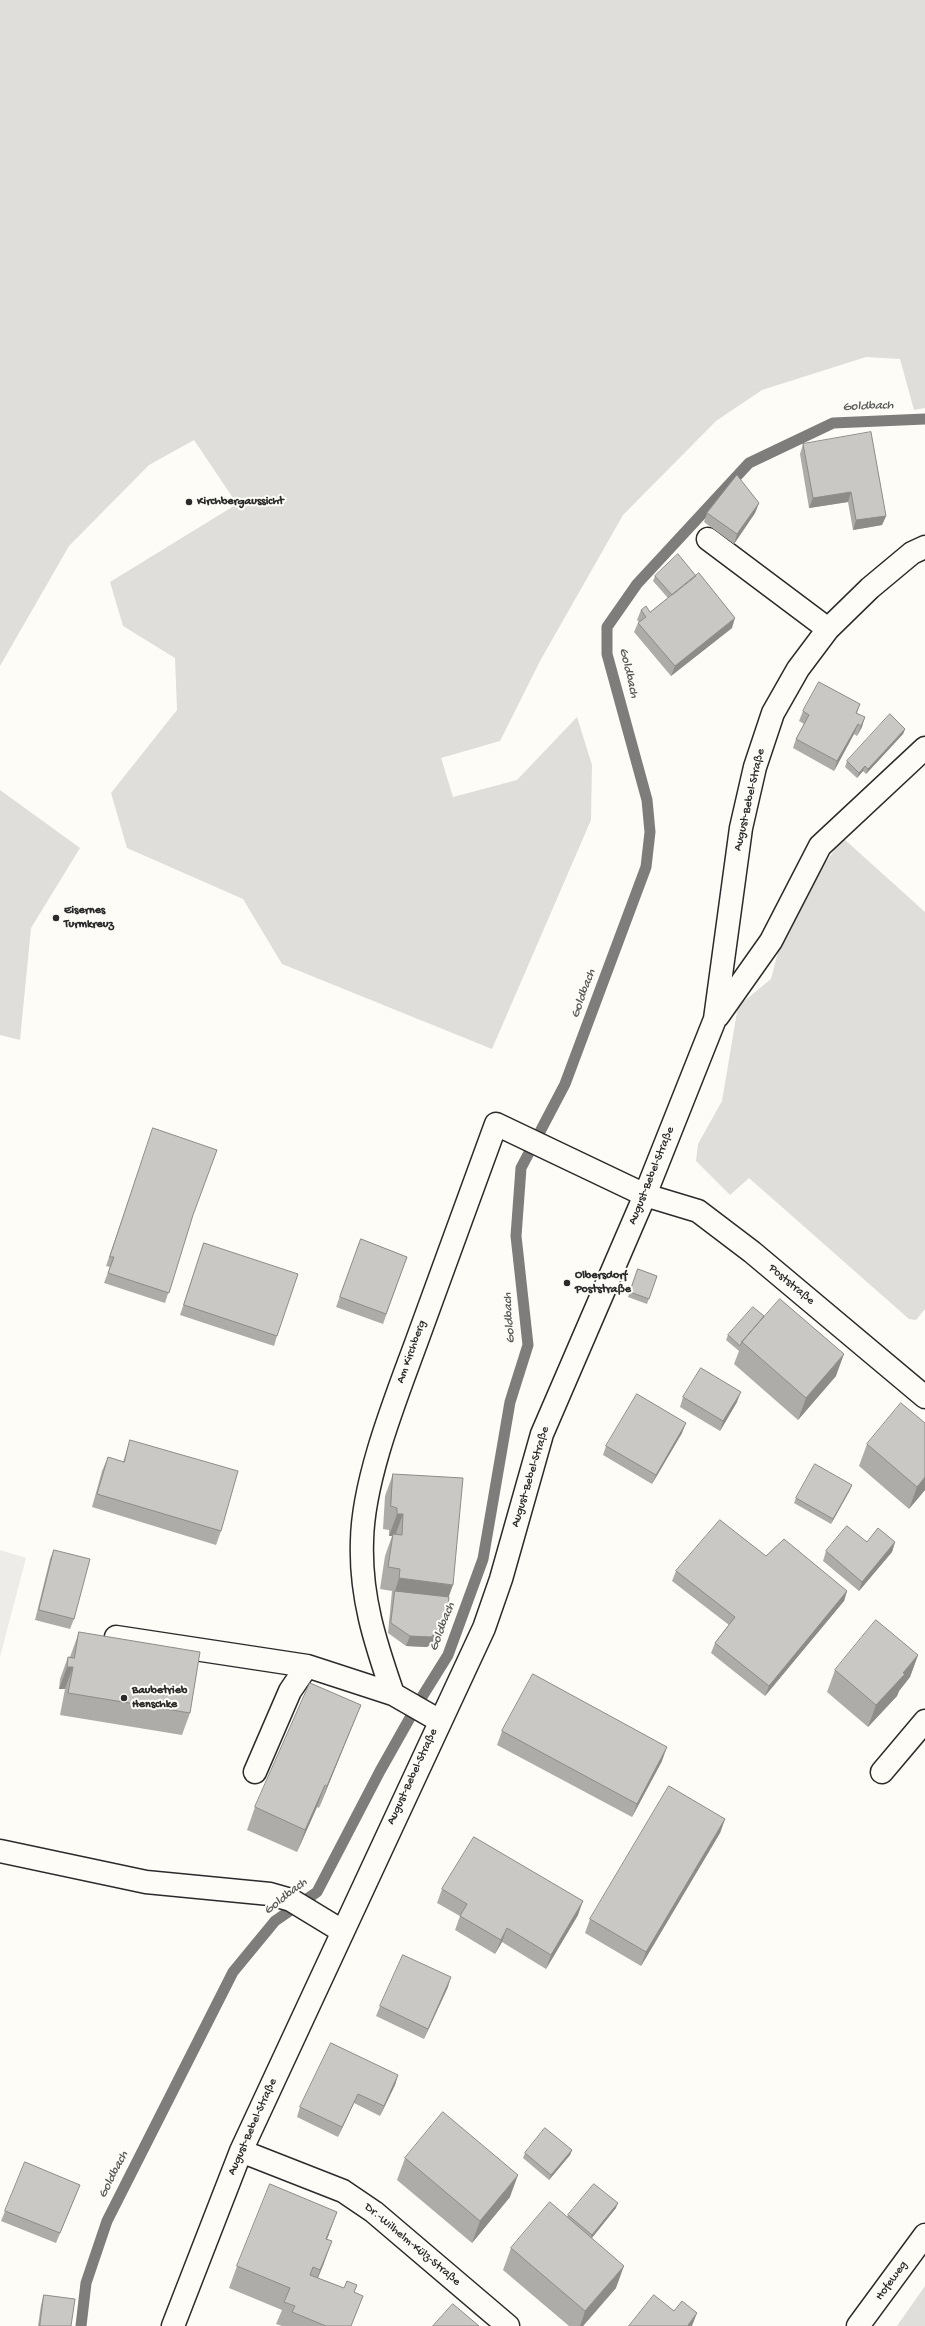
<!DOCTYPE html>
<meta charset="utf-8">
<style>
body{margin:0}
canvas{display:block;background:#fdfcf7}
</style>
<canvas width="925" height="2326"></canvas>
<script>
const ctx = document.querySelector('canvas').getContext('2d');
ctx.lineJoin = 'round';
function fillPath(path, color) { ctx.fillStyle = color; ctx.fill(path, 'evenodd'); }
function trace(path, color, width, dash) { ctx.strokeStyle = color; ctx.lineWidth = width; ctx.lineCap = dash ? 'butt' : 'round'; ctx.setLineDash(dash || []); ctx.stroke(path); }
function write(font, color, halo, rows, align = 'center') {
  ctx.font = font + ' "Gochi Hand",sans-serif'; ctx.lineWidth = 4; ctx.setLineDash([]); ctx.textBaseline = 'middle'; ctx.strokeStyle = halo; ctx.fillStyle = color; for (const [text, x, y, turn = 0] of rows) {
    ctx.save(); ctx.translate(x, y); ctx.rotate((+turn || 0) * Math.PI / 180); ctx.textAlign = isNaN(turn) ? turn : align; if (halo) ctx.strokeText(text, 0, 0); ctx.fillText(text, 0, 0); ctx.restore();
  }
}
const built = new Path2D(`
 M0,1550l26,8 -26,99z`);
const green = new Path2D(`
 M0,0h925v408l-11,2 -14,-51 -34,-2 -104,33 -46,31 -93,94 -83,146 -40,80 -59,17 12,39 64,-17 60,-63 15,48 -1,55 -99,229 -210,-85 -39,-65 -116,-51 -16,-55 66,-83 -2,-52 -52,-32 -13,-44 127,-78 -43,-64 -45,25 -80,81 -69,120z
 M0,790l80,58 -49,80 -11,112 -20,-5z
 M843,838l82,74v397l-9,11 -7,-1 -160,-141 -19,17 -34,-34 2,-17 24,-43 16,-95 33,-27 13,-50 13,-26z
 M925,2286v40h-28z`);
const stream = new Path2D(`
 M81,2326l5,-43 21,-62 126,-249 42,-51 42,-29 63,-121 40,-71 28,-45 35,-96 27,-157 18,-57 -12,-109 5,-68 44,-84 81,-217 4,-35 -3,-32 -40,-146v-27l30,-43 112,-121 84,-40 92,-4`);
const minor = new Path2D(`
 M708,539l120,90
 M718,1016l53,-75 49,-95 105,-98
 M116,1637l191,29 86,28
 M440,1721l-47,-27c-18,-52 -33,-98 -31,-153 1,-60 32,-138 53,-195 27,-74 54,-148 81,-222l149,71 53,16 54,41 173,145
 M255,1772l35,-81 17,-25
 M882,1772l43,-51
 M0,1851l146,31 124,12 21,6 51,31
 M241,2151l102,40 31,21 134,114
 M173,2326l68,-175 243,-523 17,-49 41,-145 103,-239 70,-176 26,-191 14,-61 18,-54 25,-44 30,-40 42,-41 42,-35 13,-6
 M858,2326l67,-91`);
const wall = new Path2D(`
 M803,444l83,72 -4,9 -29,5 -5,-28 -39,6 -9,-54z
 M759,503l-4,10 -21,31 -30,-22 3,-9z
 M655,576l77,52 -61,48 -37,-44 4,-9 1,-1 -2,-2 4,-10 9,2 18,-14 -15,-17z
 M860,704l-3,9 5,14 -5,9 -3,-2 -20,37 -41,-23 3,-9 8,-15 -5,-3 4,-10z
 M905,729l-2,5 -37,40 -3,-3 -6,7 -12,-11 2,-6z
 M150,1138l43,77 -28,88 -61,-20 6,-16 -4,-1z
 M361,1239l46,18 -24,67 -47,-17z
 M204,1243l73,93 -3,10 -94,-31z
 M638,1269l19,7 -10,28 -19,-7z
 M764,1316l72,60 -38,44 -64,-56 5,-13 -13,-11 2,-5z
 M683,1397l54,5 -17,29 -40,-24z
 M682,1433l-30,51 -49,-29 3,-9z
 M130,1440l91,91 -5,14 -124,-38 10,-36 6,-14 15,5z
 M867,1444l58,46 -16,19 -50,-43z
 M393,1474l56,123 -3,28 -4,10 -15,12 -21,-1 -18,-13 4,-42 -12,-2 5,-33 7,-20h-3v-6l-6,-1 2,-33z
 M850,1490l-19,34 -37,-21 2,-5z
 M895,1542l-3,10 -33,39 -36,-30 3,-10z
 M54,1550l20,69 -4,10 -35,-9 15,-61z
 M766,1556l81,35 -3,10 -79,95 -54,-43 4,-10 14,-18 -57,-44 4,-10z
 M79,1632l111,81 -8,22 -122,-20 5,-26h-6l1,-10 8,-22h2z
 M918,1655l-8,22 -11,14 -2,5 -29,31 -41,-35 8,-22z
 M361,1705l-9,22 -33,81 -2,-1 -20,45 -50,-22 8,-23z
 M502,1731l160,30 -30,56 -135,-72z
 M725,1819l-5,14 -79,133 -56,-33 5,-14z
 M442,1889l136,26 -32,54 -44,-27 -7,12 -40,-24 5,-14 -23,-13z
 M448,1987l-24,52 -48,-23 4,-10z
 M398,2075l-3,10 -15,31 -26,-13 -16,34 -41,-20 3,-10z
 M572,2150l-2,5 -21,25 -26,-22 2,-5z
 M405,2158l105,39 -38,46 -75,-63z
 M76,2195l-20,48 -55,-22 4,-10z
 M616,2208l-24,30 24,50 -33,38h-14l-66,-56 8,-22 56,-31 1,-2z
 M329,2234l-2,5 -3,24 -6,15 26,10 13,-3 -3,7 9,4 -12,30h-69l-6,-2 6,-14 -53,-22 8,-22z
 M44,2295l27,31h-33l3,-21z`);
const shadedWall = new Path2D(`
 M851,492l-3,10 -39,6 4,-10z
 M759,503l-4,10 -21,31 3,-10z
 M886,516l-4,9 -29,5 3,-10z
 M735,618l-3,10 -61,48 4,-10z
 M865,717l-3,10 -5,9 4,-10z
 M858,724l-4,10 -20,37 3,-10z
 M905,729l-2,5 -37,40 2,-5z
 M865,766l-2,5 -6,7 2,-5z
 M844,1354l-8,22 -38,44 8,-22z
 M741,1392l-4,10 -17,29 3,-10z
 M686,1423l-4,10 -30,51 4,-9z
 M925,1477v13l-16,19 8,-22z
 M852,1485l-2,5 -19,34 2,-5z
 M397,1514h6l-8,22 -2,-2 -1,2h-3z
 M895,1542l-3,10 -33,39 3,-9z
 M399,1578l54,7 -8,22 -50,-16z
 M847,1591l-3,10 -79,95 4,-10z
 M446,1625l-4,10 -15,12 -21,-1 4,-10z
 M918,1655l-8,22 -11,14 -2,5 -29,31 8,-22z
 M67,1667h6l-8,22h-6z
 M361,1705l-9,22 -33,81 8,-22z
 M667,1747l-5,14 -30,56 5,-13z
 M325,1785l-8,22 -20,45 8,-22z
 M725,1819l-5,14 -79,133 5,-14z
 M583,1901l-5,14 -32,54 5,-14z
 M507,1928l-5,14 -7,12 6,-14z
 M451,1977l-3,10 -24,52 4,-10z
 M398,2075l-3,10 -15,31 4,-10z
 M358,2094l-4,9 -16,34 4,-10z
 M572,2150l-2,5 -21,25 2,-5z
 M518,2175l-8,22 -38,46 8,-22z
 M618,2203l-2,5 -26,32 2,-5z
 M337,2212l-8,22 -11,27 8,-22z
 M332,2241l-8,22 -12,29 8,-22z
 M624,2266l-8,22 -33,38h-3l5,-15z
 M697,2313l-5,13h-5l1,-1z`);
const building = new Path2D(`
 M871,432l15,84 -30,4 -5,-28 -38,6 -10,-54z
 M737,475l22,28 -22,31 -30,-21z
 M678,554l18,22 -24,19 -17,-19z
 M699,573l36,45 -60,48 -37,-43 8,-6 -5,-7 5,-4 4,6z
 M819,682l41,22 -4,9 9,4 -4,9 -3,-2 -21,37 -41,-22 13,-24 -6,-4z
 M890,714l15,15 -37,40 -3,-3 -6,7 -12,-12z
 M153,1128l64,22 -24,65 -24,78 -61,-20 6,-16h-4z
 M361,1239l46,18 -21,57 -46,-17z
 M204,1243l94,31 -21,62 -93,-31z
 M638,1269l19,7 -8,23 -19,-7z
 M780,1299l64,55 -38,44 -64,-56z
 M753,1307l11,9 -22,26 -2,4 -12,-11z
 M701,1368l40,24 -18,29 -40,-24z
 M637,1394l49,29 -30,52 -50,-29z
 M901,1403l24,20v54l-8,10 -50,-43z
 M130,1440l108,31 -17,60 -124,-37 11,-37 16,5z
 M815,1464l37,21 -19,34 -37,-21z
 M393,1474l70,4 -10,107 -54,-7 1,-9 -12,-2 5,-33 9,1 1,-21h-6v-6l-6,-2z
 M720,1520l46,36 18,-17 63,52 -78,95 -54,-43 20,-26 -59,-46z
 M847,1526l20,16 11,-14 17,14 -33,40 -36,-31z
 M54,1550l36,9 -16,60 -35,-9z
 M395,1591l54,6 -3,28 -15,12 -21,-1 -19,-13z
 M876,1620l42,35 -15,18 2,1 -29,31 -41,-35z
 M79,1632l121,20 -10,61 -122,-20 5,-26h-6l1,-10 6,1z
 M533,1674l134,73 -30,57 -135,-73z
 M310,1683l51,22 -34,81 -2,-1 -20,45 -50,-23z
 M669,1786l56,33 -79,133 -56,-33z
 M474,1837l109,64 -32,54 -44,-27 -6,12 -41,-24 7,-12 -25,-15z
 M403,1955l48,22 -23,52 -48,-23z
 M331,2043l67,32 -14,31 -26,-12 -16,33 -42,-20z
 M443,2112l75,63 -38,46 -75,-63z
 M545,2128l27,22 -21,25 -26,-22z
 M25,2162l55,23 -20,48 -55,-22z
 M270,2184l67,28 -11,27 6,2 -12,29 -7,-3 -3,8 34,13 3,-7 10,4 -3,7 9,4 -12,30h-25l-34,-14 3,-6 -11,-4 6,-14 -53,-22z
 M594,2184l24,19 -26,32 -24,-20z
 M550,2202l74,64 -39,45 -74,-63z
 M44,2295l31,4 -4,27h-31z
 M654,2295l20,16 8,-10 15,12 -9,12 1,1h-60z
 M453,2304l26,22h-46z`);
const markers = [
 [189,502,4,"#2b2b2b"],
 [56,918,4,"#2b2b2b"],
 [567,1283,4,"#2b2b2b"],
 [124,1698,4,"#2b2b2b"]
];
const poiNames = [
 ["Kirchbergaussicht",197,502],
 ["Eisernes",64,911],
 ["Turmkreuz",64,925],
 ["Olbersdorf",575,1276],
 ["Poststraße",575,1290],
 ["Baubetrieb",132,1691],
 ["Henschke",132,1705]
];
const streetNames = [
 ["August-Bebel-Straße",750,800,-77],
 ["August-Bebel-Straße",652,1176,-68],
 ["Poststraße",791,1285,40],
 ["Am Kirchberg",412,1352,-70],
 ["August-Bebel-Straße",531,1477,-73],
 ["August-Bebel-Straße",413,1777,-65],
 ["August-Bebel-Straße",253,2127,-66],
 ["Dr.-Wilhelm-Külz-Straße",412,2245,40],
 ["Hofeweg",892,2281,-54]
];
const waterNames = [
 ["Goldbach",868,407,-2],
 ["Goldbach",628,673,77],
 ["Goldbach",584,994,-70],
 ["Goldbach",510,1318,-94],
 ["Goldbach",443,1627,-69],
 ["Goldbach",286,1897,-38],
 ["Goldbach",114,2175,-63]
];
fillPath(built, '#edece8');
fillPath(green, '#dfdeda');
trace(stream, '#7e7d7b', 11);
trace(minor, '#2b2b2b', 25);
trace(minor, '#fdfcf7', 22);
fillPath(wall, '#adaca9');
fillPath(shadedWall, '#8d8c89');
fillPath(building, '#c9c8c4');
trace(building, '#8d8c89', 1);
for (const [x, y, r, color] of markers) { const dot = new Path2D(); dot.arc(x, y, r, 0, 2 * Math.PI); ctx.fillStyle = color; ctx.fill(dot); trace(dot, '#fdfcf7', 1.5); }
write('bold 12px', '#2b2b2b', '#fdfcf7', poiNames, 'left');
write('12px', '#2b2b2b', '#fdfcf7', streetNames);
write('italic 13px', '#5b5b5a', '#fdfcf7', waterNames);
</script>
